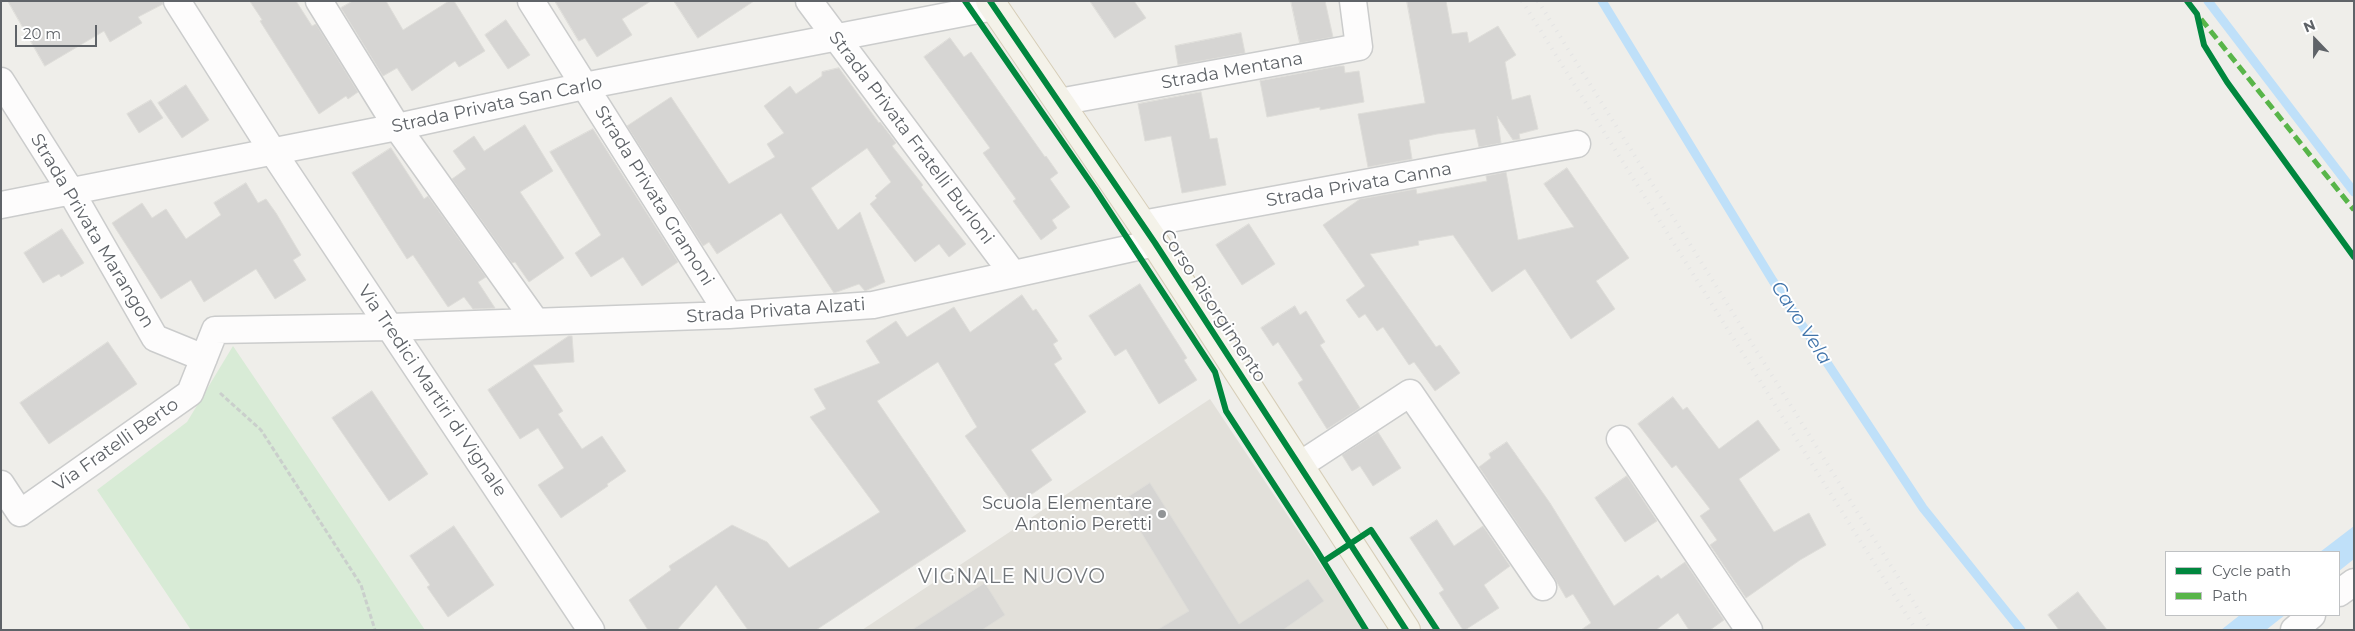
<!DOCTYPE html>
<style>
body{margin:0}
#map{position:relative;width:2355px;height:631px;overflow:hidden;background:#efeeea;font-family:Montserrat,sans-serif}
canvas{display:block}
.frame{position:absolute;inset:0;border:2px solid #5f6368;pointer-events:none}
.legend{position:absolute;left:2165px;top:551px;width:175px;height:65px;box-sizing:border-box;background:#fff;border:1px solid #bfc1c3;margin:0;padding:6px 9px;list-style:none;font-size:15px;color:#5f6368}
.legend li{display:flex;align-items:center;gap:10px;height:25px}
.legend b{width:25px;border:1px solid #bfc1c3}
.north{position:absolute;left:2290px;top:15px;width:50px;height:50px;-webkit-text-stroke:4px #fff;paint-order:stroke;rotate:338deg;font-size:14px;font-weight:700;line-height:20px;text-align:center;color:#5f6368}
.north::after{content:'';display:block;margin:auto;width:18px;height:22px;background:#5f6368;clip-path:polygon(50% 0,100% 100%,50% 72%,0 100%)}
.scale{position:absolute;left:15px;top:25px;width:82px;height:22px;box-sizing:border-box;border:2px solid #5f6368;border-top:0;padding-left:6px;font-size:15px;line-height:18px;white-space:nowrap;color:#5f6368;-webkit-text-stroke:4px #fff;paint-order:stroke}
</style>
<div id="map">
<canvas width="2355" height="631"></canvas>
<div class="frame"></div>
<ul class="legend">
<li><b style="height:6px;background:#00873e"></b>Cycle path</li>
<li><b style="height:6px;background:#58b549"></b>Path</li>
</ul>
<div class="north">N</div>
<div class="scale">20 m</div>
</div>
<script>
const ctx = document.querySelector('canvas').getContext('2d');
ctx.lineJoin = 'round';
function fillPath(path, color) { ctx.fillStyle = color; ctx.fill(path, 'evenodd'); }
function trace(path, color, width, dash) { ctx.strokeStyle = color; ctx.lineWidth = width; ctx.lineCap = dash ? 'butt' : 'round'; ctx.setLineDash(dash || []); ctx.stroke(path); }
function write(font, color, halo, rows, align = 'center') {
  ctx.font = font + ' Montserrat,sans-serif'; ctx.lineWidth = 4; ctx.setLineDash([]); ctx.textBaseline = 'middle'; ctx.strokeStyle = halo; ctx.fillStyle = color; for (const [text, x, y, turn = 0] of rows) {
    ctx.save(); ctx.translate(x, y); ctx.rotate((+turn || 0) * Math.PI / 180); ctx.textAlign = isNaN(turn) ? turn : align; if (halo) ctx.strokeText(text, 0, 0); ctx.fillText(text, 0, 0); ctx.restore();
  }
}
const education = new Path2D(`
 M1210,399l154,231h-502z`);
const green = new Path2D(`
 M233,346l192,284h-234l-94,-140 90,-68z`);
const water = new Path2D(`
 M2354,526v33l-15,12v-19h-19z
 M2240,615h45l-19,15h-45z`);
const stream = new Path2D(`
 M1602,1l171,280 150,227 98,122
 M2208,1l146,191`);
const building = new Path2D(`
 M8,1h154l1,3 -25,13 4,6 -32,19 -6,-11 -59,35z
 M250,1h46l16,25 4,-2 42,68 -10,7 -2,-3 -27,18 -59,-93 2,-1z
 M353,1h33l17,29 46,-29h5l31,50 -26,16 -4,-6 -43,30 -15,-23 -14,8 -42,-68z
 M555,1h96l-29,18 10,16 -35,22 -12,-19 -6,3z
 M674,1h80l-56,37z
 M1090,1h44l12,17 -31,20z
 M1291,1h34l8,36 -33,6z
 M1407,1h39l6,33 15,-2 2,11 29,-17 18,29 -11,7 7,38 18,-5 8,34 -19,5 1,5 -7,1 -16,-24 4,27 -22,4 -4,-18 -38,5 -28,6 3,19 -44,8 -10,-53 67,-11z
 M506,20l24,35 -22,14 -23,-34z
 M1241,33l4,20 -67,12 -3,-19z
 M950,38l14,19 7,-5 74,105 1,-1 12,17 -8,6 20,28 -18,13 5,8 -16,12 -28,-39 3,-2 -33,-46 7,-5 -66,-91z
 M1339,66h5l1,7 14,-2 5,31 -44,8v-3l-53,10 -7,-36z
 M839,68l40,55 1,-1 16,21 -4,3 31,39 -2,2 45,57 -17,13 -10,-13 -24,18 -45,-58 7,-6 -2,-2 16,-14 -24,-34 -56,40 27,42 22,-18 25,70 -20,9 -6,-7 -25,9 -53,-80 -64,41 -8,-12 -6,4 -76,-120 44,-29 58,87 46,-27 -8,-13 17,-11 -20,-27 26,-20 6,8 26,-18v-4z
 M186,85l23,35 -27,18 -24,-35z
 M1201,92l9,47 7,-1 9,47 -44,8 -11,-57 -26,5 -7,-37z
 M151,100l12,18 -24,15 -12,-19z
 M525,125l28,46 -33,21 44,66 -35,24 -14,-20 -3,1 -60,-84 14,-10 -13,-18 21,-15 10,15z
 M593,129l85,133 -36,24 -19,-29 -32,20 -16,-24 26,-18 -51,-83z
 M391,148l30,46 3,5 4,-3 58,81 -8,5 17,26 -22,1 -9,-12 -16,10 -35,-52 -6,4 -55,-86z
 M1567,168l62,90 -33,23 19,28 -44,30 -46,-70 -33,23 -39,-57 -35,6 1,4 -49,9 66,93 4,-2 20,28 -25,18 -21,-29 -5,3 -26,-38 -6,4 -12,-17 -6,4 -13,-18 19,-14 -42,-61 37,-26 56,-10 1,5 70,-13 -1,-5 20,-4 12,68 56,-13 -30,-43z
 M246,183l12,20 8,-4 10,14 25,42 -8,5 13,20 -31,19 -19,-30 -52,33 -13,-22 -30,19 -49,-76 30,-20 10,15 14,-9 20,30 35,-24 -7,-12z
 M1249,224l26,40 -33,21 -26,-40z
 M62,229l22,34 -23,14 -2,-3 -16,9 -19,-30z
 M1140,284l47,74 -3,2 13,20 -38,24 -33,-55 -11,7 -26,-40z
 M1022,295l11,16 3,-2 22,32 -5,3 9,15 -8,5 32,48 -55,38 21,30 -37,26 -50,-70 12,-9 -39,-65 -61,39 89,130 -150,99h-68l-32,-45 -39,45h-29l-19,-30 42,-30 -2,-4 63,-41 35,17 22,26 91,-56 -70,-95 16,-8 -12,-20 66,-26 -14,-22 30,-20 11,16 47,-30 16,25z
 M1295,306l5,9 6,-4 19,31 -5,3 40,63 -33,21 -29,-46 5,-3 -25,-38 -5,4 -12,-18z
 M569,336h3l2,26 -41,3 30,46 -5,3 24,35 20,-13 24,35 -19,13 1,2 -47,32 -23,-33 26,-17 -26,-40 -18,11 -32,-49z
 M108,342l29,42 -88,60 -29,-41z
 M372,391l56,83 -39,27 -57,-83z
 M1673,397l10,13 4,-3 32,42 39,-29 22,30 -41,29 35,53 35,-19 17,32 -26,15 -54,38 -36,-53 7,-5 -17,-24 10,-7 -34,-44 -4,3 -34,-44z
 M1378,432l23,36 -28,18 -13,-20 -8,5 -10,-16z
 M1507,442l43,61 64,103 44,-31 3,4 24,-17 39,58 -14,10h-21l-11,-17 -22,17h-75l10,-7 -18,-29 -7,4 -11,-19 -76,-112 12,-9 -2,-4z
 M1627,476l30,45 -32,21 -30,-44z
 M1150,483l89,141 69,-45 16,22 -41,29h-126l32,-19 -67,-110z
 M1437,520l17,26 29,-20 27,40 -26,19 15,23 -34,22h-2l-24,-37 5,-3 -34,-52z
 M454,526l40,59 -46,32 -21,-30 3,-2 -20,-29z
 M985,583l20,32 -23,15h-70z
 M2078,592l29,38h-48l-11,-15z`);
const path = new Path2D(`
 M220,393l41,37 100,155 14,45`);
const street = new Path2D(`
 M177,1l96,151 318,478
 M319,1l78,126 139,195
 M531,1l198,314
 M809,1l204,273
 M1,81l69,109 85,148 49,20
 M1059,102l300,-55 -6,-46
 M1,205l396,-78 187,-41 410,-79
 M1142,224l435,-80
 M1620,439l129,191
 M1300,465l110,-72 133,194
 M1,484l19,29 170,-120 25,-63 175,-3 339,-12 144,-10 282,-62
 M2339,593l15,-11
 M2294,630l18,-15`);
const primary = new Path2D(`
 M990,1l165,242 251,387`);
const rail = new Path2D(`
 M1522,1l394,629
 M1538,1l393,629`);
const quiet = new Path2D(`
 M2201,19l153,191`);
const cycleway = new Path2D(`
 M965,1l130,188 120,183 11,39 91,140 49,79
 M990,1l165,242 251,387
 M2187,1l10,13 7,31 23,37 127,175
 M1324,561l47,-31 66,100`);
const markers = [
 [1162,514,5,"#919496"]
];
const streetNames = [
 ["Strada Mentana",1232,71,-10],
 ["Strada Privata San Carlo",497,105,-12],
 ["Strada Privata Fratelli Burloni",911,138,53],
 ["Strada Privata Canna",1359,185,-10],
 ["Strada Privata Gramoni",654,196,58],
 ["Strada Privata Marangon",92,231,59],
 ["Corso Risorgimento",1213,306,57],
 ["Strada Privata Alzati",776,311,-4],
 ["Via Tredici Martiri di Vignale",432,391,56],
 ["Via Fratelli Berto",116,445,-35]
];
const poiNames = [
 ["Scuola Elementare",1152,504],
 ["Antonio Peretti",1152,525]
];
const waterNames = [
 ["Cavo Vela",1801,323,57]
];
const quarterNames = [
 ["VIGNALE NUOVO",1012,577]
];
fillPath(education, '#e2e0da');
fillPath(green, '#d8ebd6');
fillPath(water, '#bfe0f9');
trace(stream, '#bfe0f9', 9);
fillPath(building, '#d6d5d3');
trace(building, '#deddd9', 1);
trace(street, '#cbcccc', 29);
trace(primary, '#d7ceb8', 30);
trace(path, '#cacfcc', 3, [5, 2.5]);
trace(street, '#fdfcfc', 26);
trace(primary, '#f4f2e9', 28);
trace(rail, '#e4e4e4', 4, [1, 6]);
trace(quiet, '#58b549', 5, [10, 5]);
trace(cycleway, '#00873e', 6);
for (const [x, y, r, color] of markers) { const dot = new Path2D(); dot.arc(x, y, r, 0, 2 * Math.PI); ctx.fillStyle = color; ctx.fill(dot); trace(dot, '#fff', 2); }
write('18px', '#5f6368', '#fff', streetNames);
write('18px', '#5f6368', '#fff', poiNames, 'right');
write('italic 19px', '#4174aa', '#fff', waterNames);
ctx.letterSpacing = '1px';
write('20px', '#70757a', '#fff', quarterNames);
ctx.letterSpacing = '0px';
</script>
